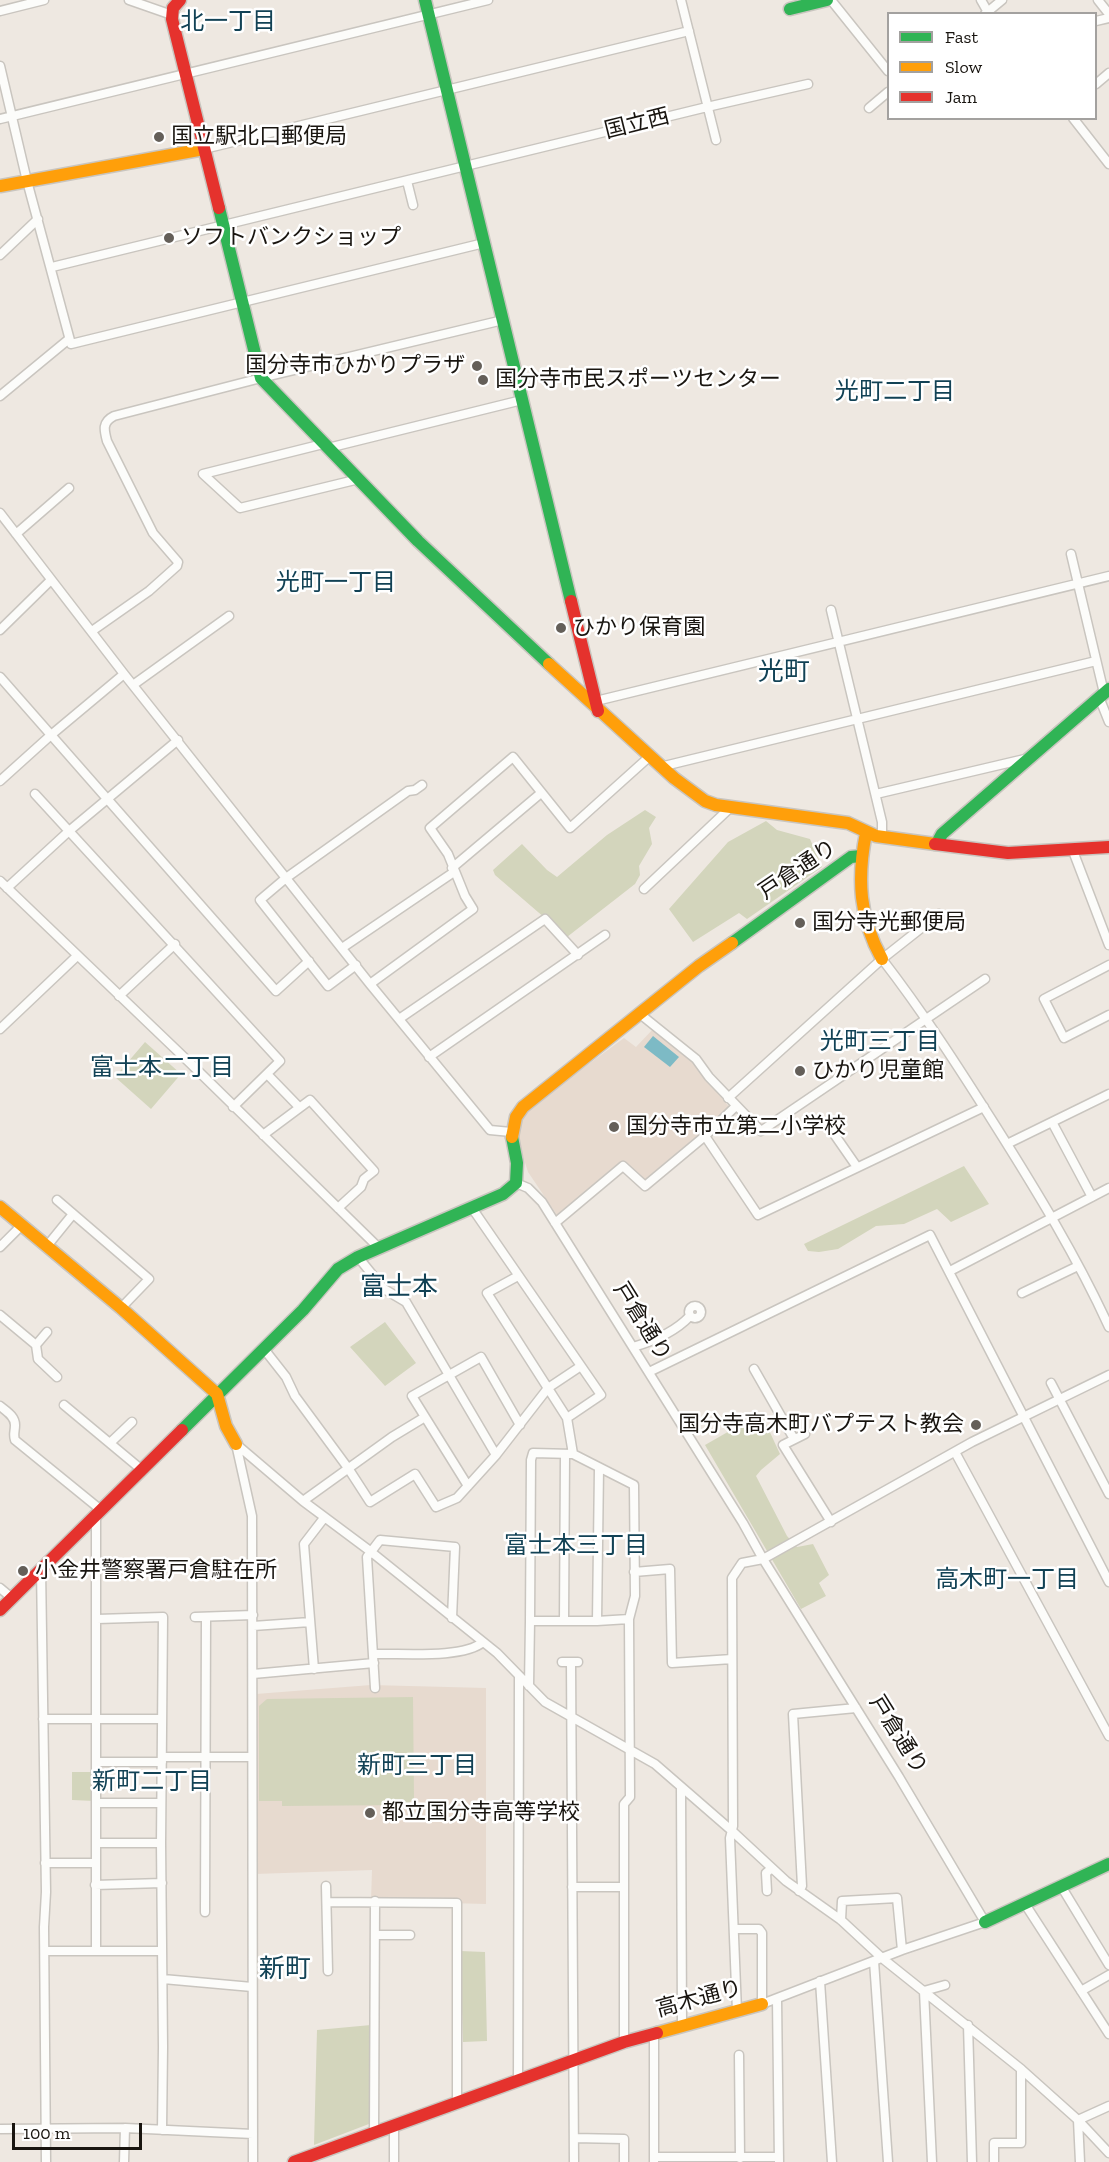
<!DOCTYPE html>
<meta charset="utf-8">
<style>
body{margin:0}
#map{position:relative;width:1109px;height:2162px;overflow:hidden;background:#eee8e1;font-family:"Zilla Slab",serif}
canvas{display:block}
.legend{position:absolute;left:887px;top:12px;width:210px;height:108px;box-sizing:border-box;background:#fff;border:2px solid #a3a19f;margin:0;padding:8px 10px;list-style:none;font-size:18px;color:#191510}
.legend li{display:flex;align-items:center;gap:12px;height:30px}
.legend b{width:30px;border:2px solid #a3a19f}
.scale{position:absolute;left:12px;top:2123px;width:130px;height:27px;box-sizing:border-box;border:3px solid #191510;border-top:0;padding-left:8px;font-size:18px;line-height:21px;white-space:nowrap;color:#191510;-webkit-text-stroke:4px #fff;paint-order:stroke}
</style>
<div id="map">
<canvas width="1109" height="2162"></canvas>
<ul class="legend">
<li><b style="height:8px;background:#30b455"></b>Fast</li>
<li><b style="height:8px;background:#ff9f0a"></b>Slow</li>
<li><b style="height:8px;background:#e5322d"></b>Jam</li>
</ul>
<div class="scale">100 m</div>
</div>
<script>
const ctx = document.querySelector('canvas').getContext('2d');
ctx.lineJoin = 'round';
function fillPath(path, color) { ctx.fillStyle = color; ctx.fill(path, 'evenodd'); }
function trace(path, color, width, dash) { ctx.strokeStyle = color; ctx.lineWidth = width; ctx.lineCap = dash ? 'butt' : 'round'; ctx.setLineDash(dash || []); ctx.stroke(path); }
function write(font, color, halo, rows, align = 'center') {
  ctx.font = font + ' "Zilla Slab","Noto Sans JP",serif'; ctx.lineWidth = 5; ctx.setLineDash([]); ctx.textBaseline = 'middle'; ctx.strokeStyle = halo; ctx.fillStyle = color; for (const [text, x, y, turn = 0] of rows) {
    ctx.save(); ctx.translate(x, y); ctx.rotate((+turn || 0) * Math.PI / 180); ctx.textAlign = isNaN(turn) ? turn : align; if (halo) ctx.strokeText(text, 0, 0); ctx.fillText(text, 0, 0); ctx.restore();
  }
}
const education = new Path2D(`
 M654,1028l39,35 37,45 -84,74 -23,-21 -66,54 -29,-43 -9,-29 2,-22 12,-16 91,-67 12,9z
 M371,1685l115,3v216l-115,-3 1,-31 -117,4 1,-180z`);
const green = new Path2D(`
 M645,810l11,7 -7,11 3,16 -13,22 1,9 -5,9 -68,53 -72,-62 -2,-5 29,-26 25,26 10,7 50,-42z
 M766,821l11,9 33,9 12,28 -75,52 -8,-6 -46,29 -24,-33 59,-67z
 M145,1042l36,32 -30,35 -36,-32z
 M964,1166l25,38 -38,18 -14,-13 -33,15 -28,2 -38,23 -19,3 -11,-1 -4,-7z
 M385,1322l31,41 -31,23 -35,-39z
 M761,1413l19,41 -19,16 -5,6 31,60 10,11 16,-3 16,31 -10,8 7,13 -25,13 -96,-164z
 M413,1697l1,101 -7,7 -125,1v-5h-23v-95l8,-7z
 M72,1772h23v29l-23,-1z
 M460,1951l25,1 2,89 -24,1z
 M371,2025l3,97 -60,23 3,-115z`);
const water = new Path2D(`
 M653,1036l26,21 -9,10 -26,-20z`);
const street = new Path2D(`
 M129,0l43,15
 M681,0l35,140
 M831,0l57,71
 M981,0l8,14
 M1098,0l11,14
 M0,11l44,-11
 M985,14l17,-14
 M1096,21l13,-3
 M0,66l27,115 44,163 413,-101
 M1096,84l13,-11
 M869,108l19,-16
 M1073,118l36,46
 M0,119l488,-119
 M204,149l485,-118
 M407,181l6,24
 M0,255l38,-36
 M52,267l655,-160 101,-23
 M0,396l69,-57
 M323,444l-120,30 37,34 119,-29
 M328,448l194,-48
 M0,513l124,161 246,310 120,146 21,2
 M16,534l53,-46
 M1071,554l33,139
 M831,610l51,212v15
 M0,630l51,-50
 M92,631l57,-40 28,-25 1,-4 -25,-29 -46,-92c-3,-11 -5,-19 7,-25l147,-38 242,-58
 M0,677l276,314 33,-30
 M133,685l96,-69
 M1099,697l10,25
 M596,701l513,-125
 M660,767l436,-106
 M0,781l51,-46 73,-61
 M35,794l245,267 -47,46
 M876,794l153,-36
 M1073,851l36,94
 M452,868l89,-75
 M0,881l190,182 189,185
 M7,888l62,-57 109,-91
 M644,889l87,-82
 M342,948l112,-76
 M882,959c41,53 77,109 113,166 41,65 82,132 114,202
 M356,965l-28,21 -68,-86 26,-22 122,-87 7,-1 7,-5
 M1109,965l-65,34 20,39 45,-23
 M370,984l103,-75 -8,-13 -17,-42 -18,-26 83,-71 57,71 79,-71
 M119,996l56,-52
 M640,1014l56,45 13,18 52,54 224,-152
 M399,1019l146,-100 33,36
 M0,1029l77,-73
 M429,1057l176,-122
 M267,1074l32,33
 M728,1098l154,-139 57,-45
 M1052,1122l40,75
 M832,1131l25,36
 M263,1135l47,-35 64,71 -10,8 -3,8 -23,21
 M705,1136l53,79 226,-108
 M1007,1144l102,-50
 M516,1183l12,5 14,14 201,321 20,36 136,218 86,145 -83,28 -140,54v-71l-3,-4h-25
 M57,1200l92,79 -28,29
 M472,1208l129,187 -34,23
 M555,1223l68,-57 22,20 60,-50 31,-30
 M47,1246l26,-32
 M0,1247l22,-22
 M358,1257l26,32 22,13 90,153
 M950,1271l159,-83
 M518,1276l-31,17 80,125 6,36
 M1022,1293l56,-27
 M689 1312a6 6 0 1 1 12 0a6 6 0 1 1-12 0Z
 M0,1315l36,30 2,14 19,18
 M36,1345l11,-13
 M633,1347c21,-6 42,-15 57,-31
 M264,1349l22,28 9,19 53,72 22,34 45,-28 21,33 21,-9 39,-43 52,-67 33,-22
 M754,1369l40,70
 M649,1372l281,-137 179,347
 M1051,1383l58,111
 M64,1405l78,65
 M0,1406c6,5 15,10 15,19 0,7 -2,9 0,15l86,70
 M805,1434l-22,11 48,77
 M110,1443l22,-21
 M236,1444l67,57 67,50 127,102 48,49 110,62 76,66 55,51 55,39 41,38 139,111 57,51 31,33
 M236,1444l16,72 1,646
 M955,1452l154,284
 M468,1486l-56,-90 69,-39 39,68
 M303,1501l89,-64 33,-20
 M41,1569l5,323 -2,35 2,235
 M634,1572l36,-3 2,94 60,-4
 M0,1588l12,10
 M195,1617l58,-2
 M97,1619l66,-2 -2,226 2,204 -1,83
 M530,1621l1,-161 2,-7 40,1 61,31 1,111 -6,23 1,178 -6,7v238
 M564,1621l1,-167
 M597,1621l2,-153
 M253,1626l57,-4
 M374,1654c27,-1 89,5 109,-12
 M562,1662h16
 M571,1662l3,500
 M314,1669l-10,-125 20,-26
 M253,1674l121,-11
 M529,1686l1,-65h67l32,-2
 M375,1688l-8,-131 13,-17 75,7 -3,71
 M43,1719h119
 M162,1757h90
 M97,1762h65
 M681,1787l1,238
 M97,1803h64
 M96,1843h65
 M45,1863h50
 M95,1885l67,-2
 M326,1886l2,85
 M1061,1886l48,79
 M572,1887h52
 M767,1891l-1,-18 6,-5
 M799,1891l3,-5 -9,-172 63,-6
 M327,1902l130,1v200
 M1025,1904l84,130
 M205,1912l1,-295
 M841,1920l1,-19 55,-3 5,52
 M375,1935h35
 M45,1951h117
 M96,1951v-436
 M874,1961l14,201
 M163,1979l89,8
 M820,1981l12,181
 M924,1991l8,171
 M924,1991l21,-6
 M1081,1991l28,-16
 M777,1999l2,163
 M737,2011l-7,-173 3,-12 -1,-248 10,-15 21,-4 209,-117 137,-67
 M968,2025l4,137
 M654,2033v129
 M739,2055l1,103
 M518,2081l1,-405
 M1078,2120l2,42
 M1078,2120l31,-14
 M0,2129l125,-1 128,6
 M374,2133l1,-232
 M574,2138l50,1v23
 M654,2157h125
 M124,2162l1,-34
 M394,2162v-37
 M994,2162v-19h27v-74`);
const fast = new Path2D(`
 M425,0l146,601
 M790,9l37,-9
 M219,208l42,170 157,163 131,123
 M937,843l5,-9 167,-145
 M732,943l119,-86 10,-1
 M182,1430l121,-120 35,-41 20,-12 145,-63 13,-11 1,-20 -5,-26
 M985,1922l124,-58`);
const slow = new Path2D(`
 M0,186l204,-37
 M549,664l125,114 31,23 11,4 132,18 28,13 59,8
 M866,833c-9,45 -7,85 16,126
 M512,1137l4,-20 7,-10 176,-141 33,-23
 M0,1207l121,101 96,86 9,32 10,18
 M657,2033l105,-29`);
const jam = new Path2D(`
 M180,0l-7,8 -1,11 47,189
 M571,601l27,110
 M935,844l73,9 101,-6
 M0,1610l182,-180
 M294,2162l330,-120 33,-9`);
const markers = [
 [159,137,6,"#645f59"],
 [169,238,6,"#645f59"],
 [477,366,6,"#645f59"],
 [483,380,6,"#645f59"],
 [561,628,6,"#645f59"],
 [800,923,6,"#645f59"],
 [800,1071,6,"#645f59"],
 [614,1127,6,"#645f59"],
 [976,1425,6,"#645f59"],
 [23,1571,6,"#645f59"],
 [370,1813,6,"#645f59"]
];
const streetNames = [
 ["国立西",637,124,-14],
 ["戸倉通り",798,870,-34],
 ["戸倉通り",642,1322,58],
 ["戸倉通り",898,1735,58],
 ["高木通り",699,1999,-15]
];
const poiNames = [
 ["国立駅北口郵便局",171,137],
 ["ソフトバンクショップ",181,238],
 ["国分寺市ひかりプラザ",465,366,"right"],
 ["国分寺市民スポーツセンター",495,380],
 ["ひかり保育園",573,628],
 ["国分寺光郵便局",812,923],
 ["ひかり児童館",812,1071],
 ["国分寺市立第二小学校",626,1127],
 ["国分寺高木町バプテスト教会",964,1425,"right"],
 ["小金井警察署戸倉駐在所",35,1571],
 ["都立国分寺高等学校",382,1813]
];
const neighbourhoodNames = [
 ["北一丁目",228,22],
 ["光町二丁目",895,392],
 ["光町一丁目",336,583],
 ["光町三丁目",880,1042],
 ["富士本二丁目",162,1068],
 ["富士本三丁目",576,1546],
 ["高木町一丁目",1007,1580],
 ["新町三丁目",417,1766],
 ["新町二丁目",152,1782]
];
const quarterNames = [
 ["光町",784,673],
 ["富士本",399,1288],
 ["新町",285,1970]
];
fillPath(education, '#e7dacf');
fillPath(green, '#d3d5bc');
fillPath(water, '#7dbac5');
trace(street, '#c9c5bf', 11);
trace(fast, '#c9c5bf', 15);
trace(slow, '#c9c5bf', 15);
trace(jam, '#c9c5bf', 15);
trace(street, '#fcfcfa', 8);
trace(fast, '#30b455', 12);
trace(slow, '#ff9f0a', 12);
trace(jam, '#e5322d', 12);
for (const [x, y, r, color] of markers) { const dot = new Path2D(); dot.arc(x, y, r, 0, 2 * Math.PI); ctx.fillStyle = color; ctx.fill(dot); trace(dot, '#fff', 2); }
write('22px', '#191510', '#fff', streetNames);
write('22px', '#191510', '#fff', poiNames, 'left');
write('24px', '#124255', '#fff', neighbourhoodNames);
write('26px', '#124255', '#fff', quarterNames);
</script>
